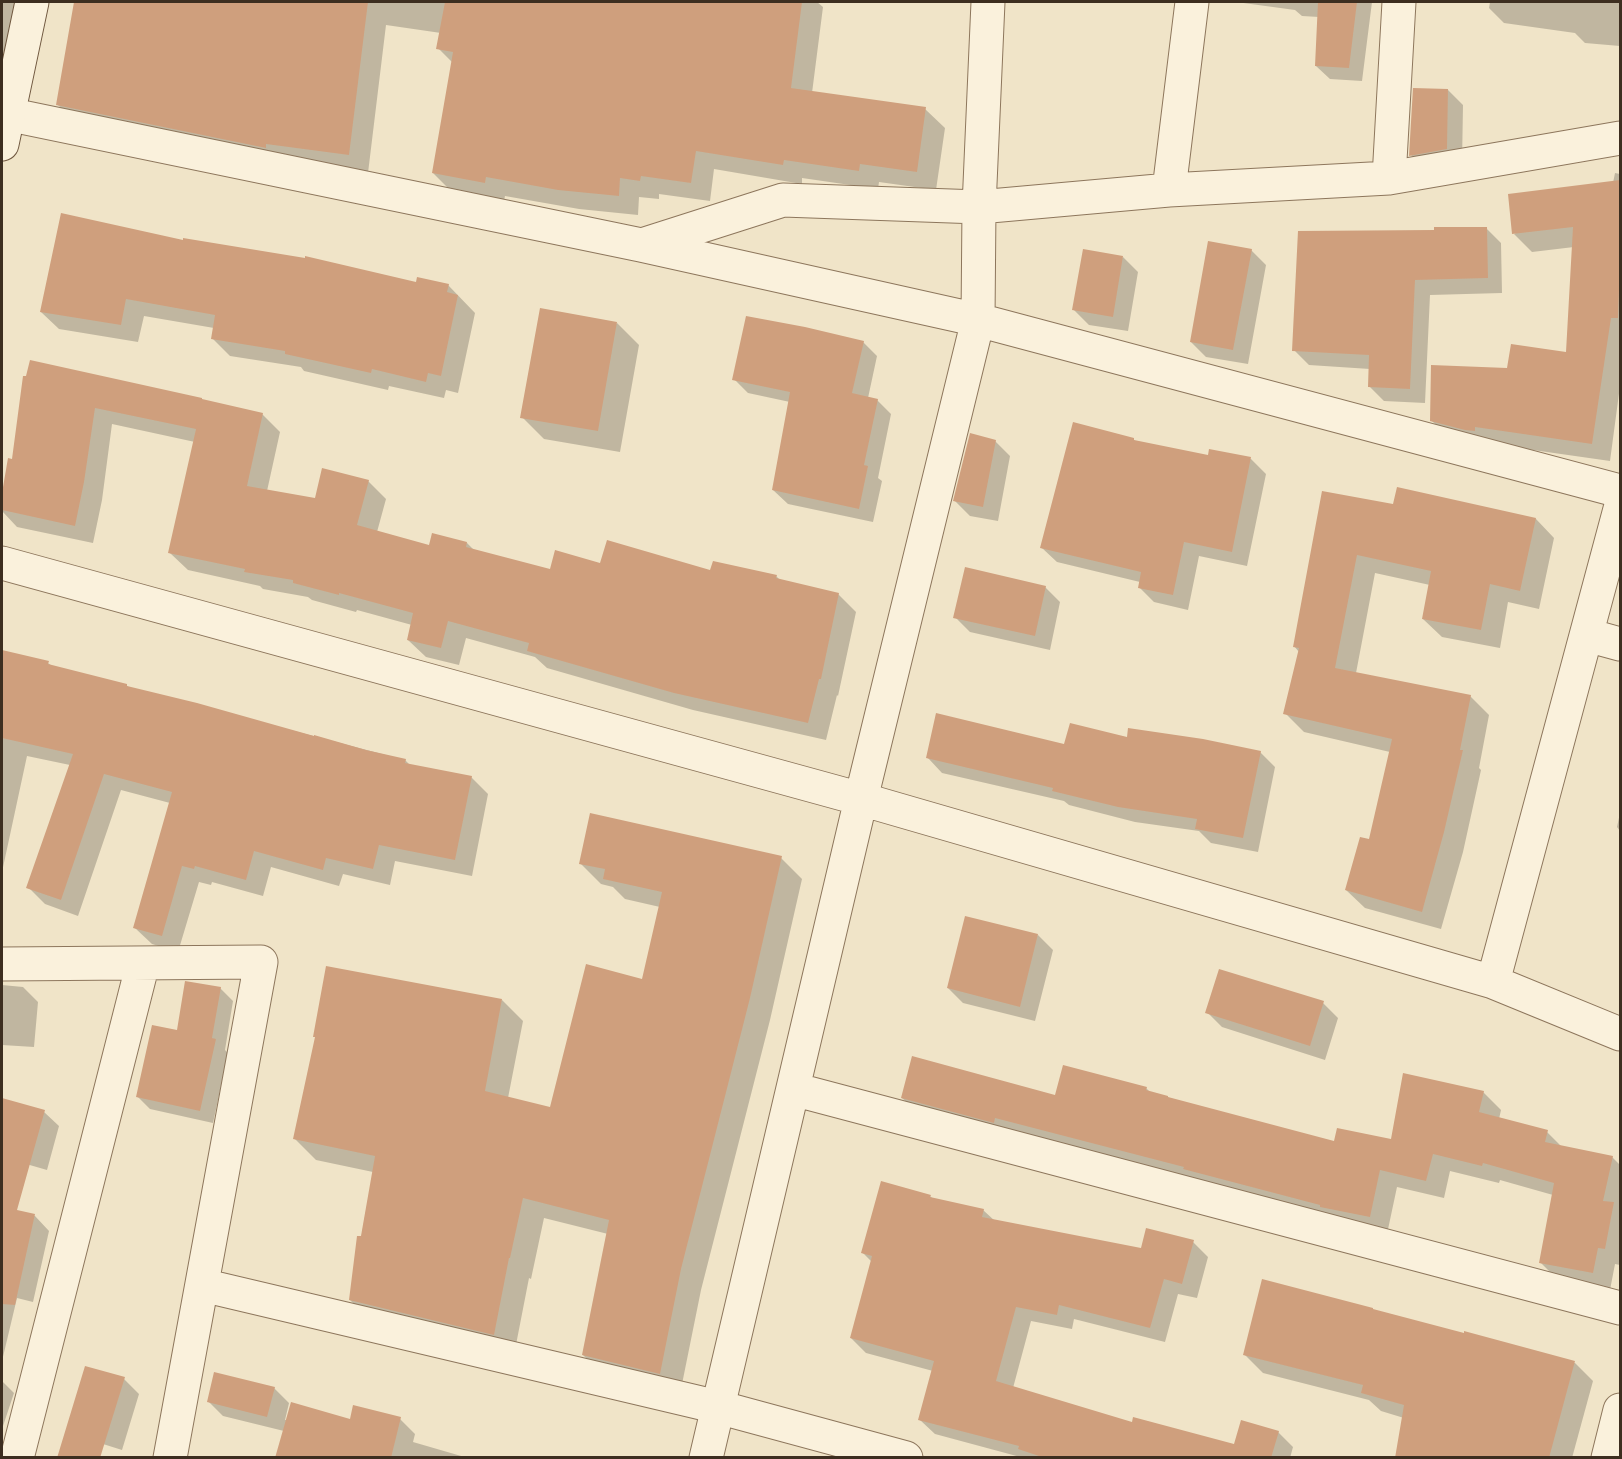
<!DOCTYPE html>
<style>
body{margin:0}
#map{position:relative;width:1622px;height:1459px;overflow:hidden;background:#f0e4c8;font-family:Georgia,serif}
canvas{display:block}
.frame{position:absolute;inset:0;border:3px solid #3d2e20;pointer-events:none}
</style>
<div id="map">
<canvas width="1622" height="1459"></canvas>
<div class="frame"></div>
</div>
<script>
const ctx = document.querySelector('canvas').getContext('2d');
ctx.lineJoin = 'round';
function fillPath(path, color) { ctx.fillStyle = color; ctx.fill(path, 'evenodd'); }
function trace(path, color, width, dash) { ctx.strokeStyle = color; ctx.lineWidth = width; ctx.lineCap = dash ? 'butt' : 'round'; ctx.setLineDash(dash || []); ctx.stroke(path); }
const shadow = new Path2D(`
 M2,2h26l-26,91z
 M97,2h720l6,5 -11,86 113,16 20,19 -9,62 -57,-8 -1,7 -76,-11v6l-88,-15 -4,32 -51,-7v5l-20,-2 -1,18 -59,-6 -74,-13 -1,5 -52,-9 -19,-19 20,-110 -15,-15 3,-15 -55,-8 -18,148 -291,-49 -20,-20 36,-79z
 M1236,2h136l-10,79 -32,-2 -14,-13 3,-49 -17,-1 -7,-6z
 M1490,2h130v44l-35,-3 -10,-10 -71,-10 -15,-15z
 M1448,90l15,15 -1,59 -37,6 -14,-15z
 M1615,173l5,1v212l-10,75 -161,-23 -18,-18 77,-50 60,-16 6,-107 -42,5 -18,-18 99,-51z
 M1486,228l15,15 1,50 -72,2 -5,108 -41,-2 -15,-15 1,-17 -61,-4 -15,-15 142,-118z
 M184,241l233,42 31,2 27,28 -17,80 -12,-3 -2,8 -55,-12 -1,4 -84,-19 -3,-4 -71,-11 -17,-17 1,-11 -70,-12 -6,26 -79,-13 -18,-17z
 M1251,250l15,15 -18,99 -42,-7 -15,-15z
 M1123,257l15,15 -10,59 -39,-6 -15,-15z
 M617,323l22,22 -19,107 -76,-13 -22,-22z
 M863,342l14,14 -9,42 9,2 14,14 -13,64 4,3 -9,41 -85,-18 -15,-14 17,-88 -42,-9 -14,-14z
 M25,377l237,37 18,18 -13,59 49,9 52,-19 18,18 -9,33 53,15 37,-4 7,7 77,21 50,-6 175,11 4,4 58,14 18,18 -18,84 -1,-1 -11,45 -133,-30 -146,-42 -12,-11 -69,-19 -7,27 -33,-8 -18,-17 4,-15 -55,-15 -1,2 -44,-12 -4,-3 -45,-8 -3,-3 -72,-16 -18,-17 25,-111 -83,-18 -10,76 -9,43 -76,-16 -15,-16v-10l8,-41 3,1z
 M1134,440l3,2 72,15 2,-6 40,8 15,15 -19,92 -48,-10 -11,54 -34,-8 -15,-15 1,-5 -83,-20 -15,-14z
 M995,441l15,15 -12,65 -28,-5 -15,-15z
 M1324,493l70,13 142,13 18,19 -15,71 -31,-7 -8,46 -58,-11 -19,-18 7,-34 -55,-12 -19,100 114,23 19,19 -10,53 2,2 -18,82 -22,77 -76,-21 -19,-18 24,-49 20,-89 -86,-20 -19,-19 14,-61 -5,-6z
 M1045,587l15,15 -10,48 -80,-18 -15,-15z
 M2,651l46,12 4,3 74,19 4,3 275,72 6,6 60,11 17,17 -16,82 -77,-15 -5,24 -47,-11 -4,12 -68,-19 -8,29 -51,-14 -1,3 -12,-3 -21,70 -26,-8 -17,-16 35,-125 -49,-13 -43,126 -33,-12 -17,-17 42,-122 -43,-9 -25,116z
 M1128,739l132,13 15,15 -17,85 -47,-9 -12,-12 -64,-9 -66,-17 -5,-4 -122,-28 -14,-15z
 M1620,813v18l-3,-4z
 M781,858l21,21 -32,141 -69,270 -21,104 -76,-18 -21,-21 25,-121 -64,-16 -13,61 -2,-1 -15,77 -143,-34 -21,-21 23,-128 -57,-12 -21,-21 207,-139 21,21 -15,77 43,11 92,-129 17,-73 -35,-8 -12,-12 -12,-3 -21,-21z
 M1038,935l15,15 -18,71 -72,-18 -15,-15z
 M2,985l21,2 15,15 -4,45 -32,-2z
 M220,988l13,13 -8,49 3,3 -15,70 -63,-14 -13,-13z
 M1323,1003l15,15 -13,42 -103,-33 -15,-15z
 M1146,1088l5,5 184,50 57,-2 91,-49 18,18 -2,9 48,13 15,15 50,10 8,8v100l-5,-1 -5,26 -51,-9 -18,-18 12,-68 -53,-15 -1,3 -49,-12 -6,27 -47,-11 -10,47 -467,-119 -18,-17 154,-1z
 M2,1100l42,12 15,14 -12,44 -45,-13z
 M930,1196l4,4 49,10 12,11 147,29 51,-8 15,15 -11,41 -19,-4 -13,48 -91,-23 -2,10 -41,-8 -18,67 120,36 102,22 43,-14 15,15 -3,11h-266l-89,-24 -15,-14 13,-49 -67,-18 -15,-15 21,-76 -10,-10z
 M2,1208l33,8 14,15 -16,71 -16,-4 -15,63z
 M1244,1354l331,9 18,18 -21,77h-175l7,-40 -23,-7 -12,-11 -106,-27z
 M124,1379l15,15 -17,56 -38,-12z
 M2,1381l12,12 -12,36z
 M274,1388l15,15 -4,17 66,1 49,-2 15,15 -2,8 55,16h-192l8,-27 -61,-15 -15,-15z`);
const building = new Path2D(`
 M74,2h294l-19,153 -83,-11v4l-210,-43z
 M445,2h357l-11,86 135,19 -9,65 -57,-8 -1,7 -75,-11 -1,5 -87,-14 -5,32 -50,-7 -1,5 -20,-3 -1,18 -61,-6 -72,-13 -1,6 -53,-10 21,-121 -17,-3z
 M1318,2h39l-8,66 -34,-2z
 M1413,88l35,1 -1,60 -38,7z
 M1620,180v83l-2,55h-7l-19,126 -117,-17v4l-10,-1 -35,-9 1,-56 76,3 4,-24 55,8 7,-125 -61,7 -4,-40z
 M61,213l122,27v-2l122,20v-2l111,26 1,-5 32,7 -2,8 11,3 -17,81 -13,-3 -2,9 -54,-13 -1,4 -86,-19v-3l-74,-12 4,-24 -89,-16 -5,26 -81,-13z
 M1434,227h53l1,51 -73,2 -5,109 -42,-2 1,-32 -77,-4 6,-120 136,-1z
 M1208,241l44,8 -19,101 -43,-8z
 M1083,249l40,7 -10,61 -41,-7z
 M540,308l77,14 -19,109 -78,-13z
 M746,316l59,11 59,14 -12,52 26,6 -14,66 4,1 -9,43 -87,-19 18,-98 -58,-12z
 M30,360l172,38v1l61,14 -16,73 68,12 7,-30 47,12 -12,45 72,20 3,-12 35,9 -1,5 84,22 5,-19 45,13 7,-23 103,30 3,-9 64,14 -1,3 63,15 -18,86h-2l-11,44 -134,-30 -147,-42 2,-8 -81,-22 -7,27 -34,-8 6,-27 -74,-20v2l-46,-12v-3l-49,-8 1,-3 -77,-16 28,-124 -101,-21 -11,74 -9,44 -73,-16v-17l6,-35 4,1 11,-83h3z
 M1073,422l61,16v2l74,15 1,-6 42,8 -19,95 -48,-10 -11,53 -35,-7 3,-16 -101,-24z
 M970,433l26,7 -13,67 -30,-6z
 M1397,487l139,31 -16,73 -30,-7 -9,46 -59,-11 9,-48 -74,-16 -22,113 136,27 -11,55h3l-19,82 -22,80 -77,-22 15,-53 9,2 23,-100 -109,-25 16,-66 -6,-1 29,-156 71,13z
 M965,567l81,19 -11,50 -82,-18z
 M2,650l47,11 -1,3 79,20v2l70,17 117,33v-1l52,15 40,9 -1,4 67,13 -17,84 -76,-15 -6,24 -47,-11 -3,12 -69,-19 -8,29 -51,-14 -1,3 -12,-3 -20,70 -29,-8 39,-136 -68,-18 -43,126 -35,-12 47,-134 -71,-16z
 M936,713l128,31 6,-21 57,14 1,-9 75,11 58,12 -18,87 -48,-9 2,-10 -79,-12 -66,-16 1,-3 -127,-30z
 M590,813l192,43 -32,142 -69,271 -21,105 -78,-19 27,-135 -86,-22 -13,60h-1l-15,77 -145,-35 8,-64h4l14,-80 -82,-17 22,-102h-2l13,-71 176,33 -17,92 65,16 36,-143 56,15 20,-87 -59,-13 2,-10 -26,-5z
 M965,916l73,18 -18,73 -73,-19z
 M1219,969l105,32 -14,45 -105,-33z
 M185,981l36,6 -9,51 4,1 -16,72 -64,-14 16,-72 25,5z
 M912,1056l143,39 8,-30 84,22 -1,3 22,6v1l166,44 3,-13 54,11 12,-66 81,18 -5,21 69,18 -3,12 68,14 -10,45 11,1 -9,47 -7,-1 -5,25 -54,-10 15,-80 -71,-20 -1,3 -49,-12 -7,27 -46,-11 -10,47 -50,-10v-2l-137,-36 1,-2 -189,-49 -1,5 -93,-25z
 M2,1098l43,12 -28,100 18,4 -20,91 -13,-1z
 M881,1181l50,14 -1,2 54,12 -2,8 159,31 5,-20 48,12 -12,44 -18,-5 -14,49 -91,-23 -2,10 -41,-8 -20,74 136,41 1,-5 101,27 7,-24 38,11 -8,27h-226l-27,-9 1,-3 -101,-26 16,-59 -84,-23 22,-82 -11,-3z
 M1262,1279l111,29v1l91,24v-2l111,30 -26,97h-154l9,-53 -43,-12 2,-8 -120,-30z
 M85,1366l40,11 -25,81h-43z
 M214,1372l61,15 -8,30 -60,-15z
 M291,1402l59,17 3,-14 48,12 -10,41h-116z`);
const street = new Path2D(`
 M2,113l639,132 337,75 642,171
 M1389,178l10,-176
 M1169,190l23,-188
 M642,245l141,-45 196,7 190,-17 220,-12 231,-40
 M2,563l859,236 632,183 127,52
 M1587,635l33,9
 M2,964l259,-2 -91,496
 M1493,982l127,-473
 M793,1089l827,219
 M202,1285l516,122 188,51
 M17,1458l126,-495
 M706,1458l155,-659 117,-479 1,-113 9,-205
 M1608,1458l12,-48`);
const secondary = new Path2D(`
 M2,144l30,-142`);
fillPath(shadow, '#0003');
fillPath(building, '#cf9f7d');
trace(street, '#8d765c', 35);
trace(secondary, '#6f573f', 35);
trace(street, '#faf1dc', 33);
trace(secondary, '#faf1dc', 33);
</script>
